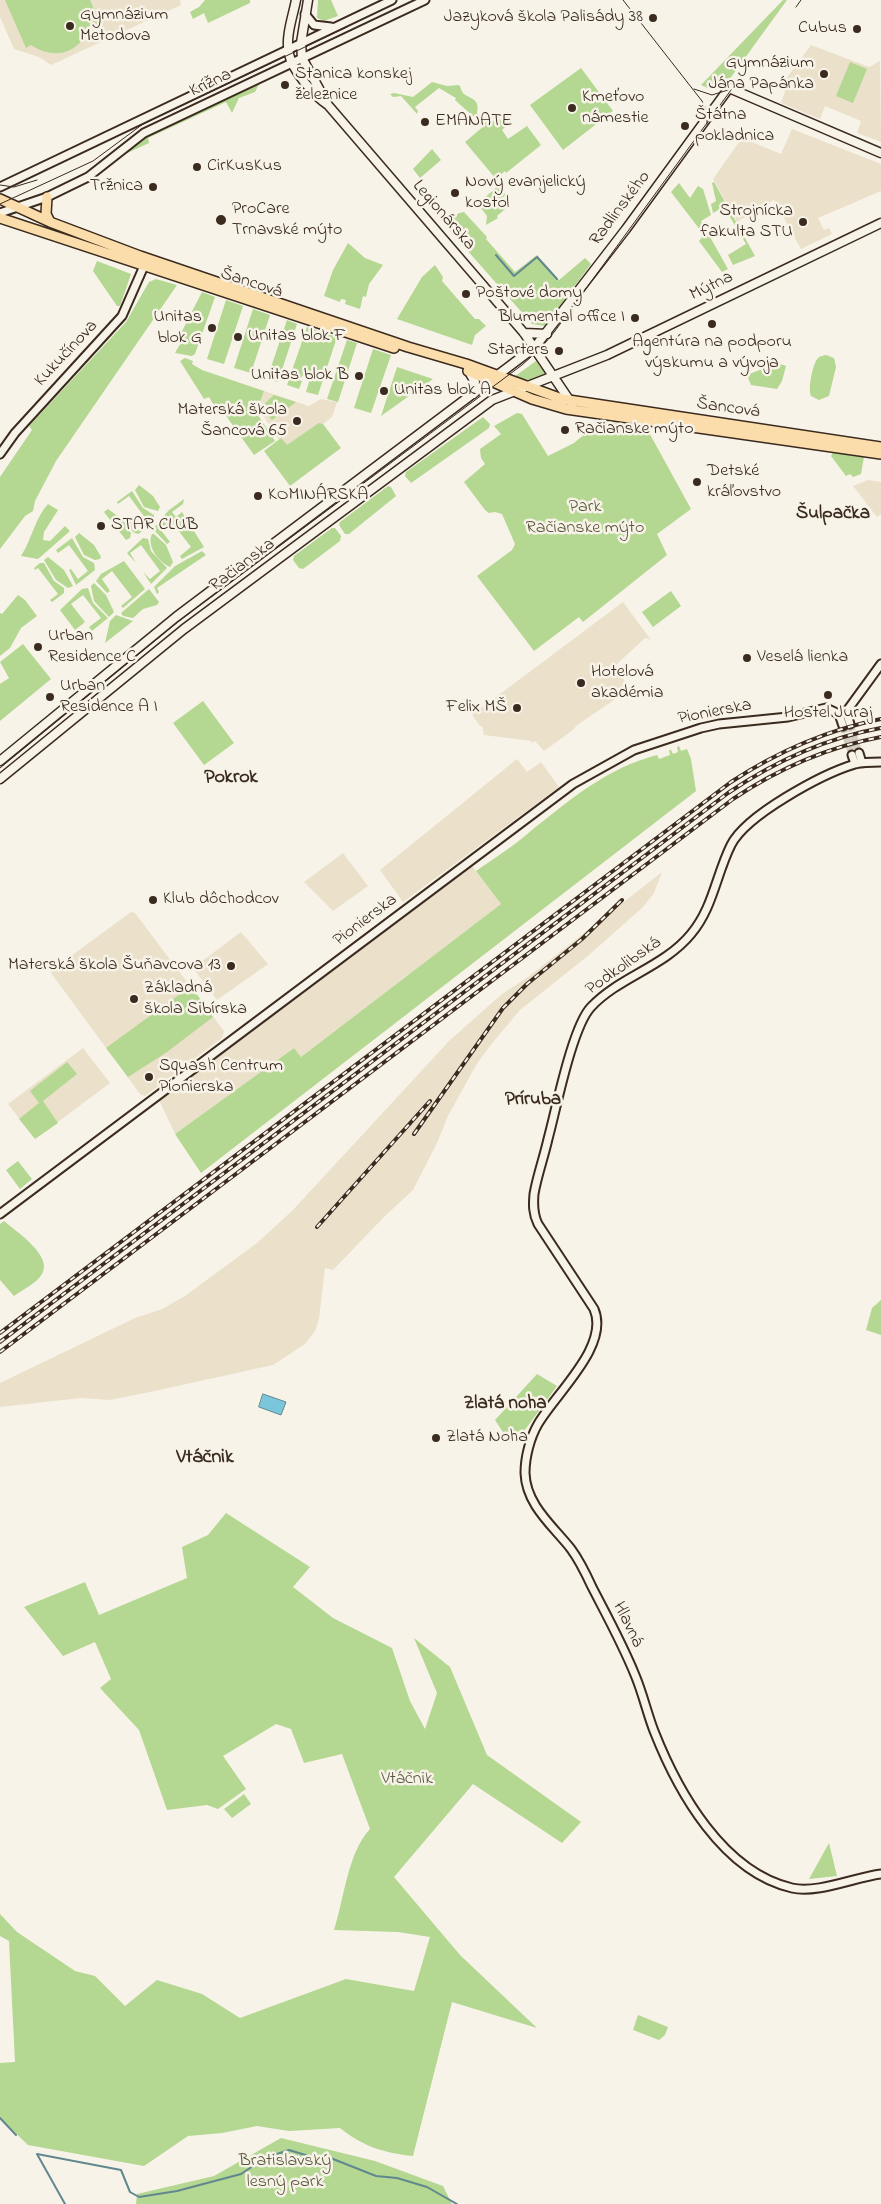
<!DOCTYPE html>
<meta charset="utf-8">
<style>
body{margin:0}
canvas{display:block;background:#f7f3e8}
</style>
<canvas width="881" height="2204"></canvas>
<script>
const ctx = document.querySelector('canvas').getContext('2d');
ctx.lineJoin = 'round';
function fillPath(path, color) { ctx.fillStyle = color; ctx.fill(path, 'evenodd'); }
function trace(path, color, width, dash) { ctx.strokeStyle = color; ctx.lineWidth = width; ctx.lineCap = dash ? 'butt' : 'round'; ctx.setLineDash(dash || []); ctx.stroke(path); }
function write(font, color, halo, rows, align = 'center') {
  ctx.font = font + ' "Indie Flower",sans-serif'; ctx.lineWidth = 5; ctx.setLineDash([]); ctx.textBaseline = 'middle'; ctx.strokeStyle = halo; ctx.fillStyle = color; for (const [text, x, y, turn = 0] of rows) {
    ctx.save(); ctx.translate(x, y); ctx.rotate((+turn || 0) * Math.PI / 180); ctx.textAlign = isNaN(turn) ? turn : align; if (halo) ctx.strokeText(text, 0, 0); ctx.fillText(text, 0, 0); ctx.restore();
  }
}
const built = new Path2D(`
 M0,0h180l1,5 -130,60 -12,-8 -25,-8 -14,-32z
 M811,45l58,22 11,-6 1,81 -24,-9 4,-12 -36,-15 -5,13 -39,-16 5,-14 -4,-2 1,-4z
 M792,129l89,35v27l-63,27 6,12 5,-2 3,6 -31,15 -27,-49 -37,22 -24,-43 29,-41 39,16z
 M264,391l45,15 12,-7 16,3 -5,15 -45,35 -29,-44z
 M868,480l13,2v32l-4,3 -24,-31z
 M623,602l28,38 -6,-2 -29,27 13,25 -52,35 -4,5 -29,21 -9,-10 -3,2 -1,-2 -47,-6 -2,-9h-2l-8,-11z
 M517,759l10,13 14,-10 18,25 -156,115 -23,-32z
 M343,853l25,33 -35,25 -29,-29z
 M472,866l29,38 -200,153 -7,-9 -119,86 -16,-34z
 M662,872l-8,21 -11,14 -54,48 -69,55 -31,37 -13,18 -28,51 -11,27 -24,47 -29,27 -51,53 -8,-2 -6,51 -4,12 -10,13 -32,21 -123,27 -40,8 -29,-2 -81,9v-24l135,-65 27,-9 23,-13 72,-53 35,-32 157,-170 53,-47 26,-17z
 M131,912l4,1 89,118 -2,7 -77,58 -5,-2 -89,-121 1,-3z
 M241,932l27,32 -51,36 -24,-32z
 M83,1048l27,35 -75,56 -27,-35z`);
const green = new Path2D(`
 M5,0h85l16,36 -7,3 -8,-19c-6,30 -33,43 -60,25l-5,3z
 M205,0h45v3l-42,20 -4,-10 -11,6 -3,-7 9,-5z
 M318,0h13l7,16 -14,5 -7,-3z
 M783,0h4l-61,84 -18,4 -7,-3z
 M850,62l17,7 -14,34 -17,-7z
 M581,68l32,43 -50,39 -33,-45z
 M432,82l15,4 12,-1c2,2 2,6 4,8 7,7 17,4 14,20l11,10 11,-5 6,9 -3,3 6,9 19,-13 14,19 -35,28 -1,-2 -9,8 -31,-37 19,-16 -29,-26 1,-2 -17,-10 -24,19 3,4 -1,3 -16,-18 -8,1 -3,-3 4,-1 19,4z
 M259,84l-4,8 -16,6 -7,15 -6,-11 -78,36 1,5 -28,13 25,-20z
 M432,149l9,11 -21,18 -7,-9z
 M714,182l41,74 -22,9 -5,-10 18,-11 -22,-37 -11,6 -2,-9 5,-3 -4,-18z
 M679,183l11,15 8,-12 5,3 8,26 -10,6 27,48 -6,3 -23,-31 5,-6 -33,-43z
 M498,186l8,9 -8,6 7,8 -8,7 1,2 -12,7 1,-9 -6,-8 1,-8z
 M464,212l23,25 -1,2 29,33 22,-17 22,25 26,-22 6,6 -46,62 -13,-2 -87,-99 14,-12z
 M348,243l17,15 18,7 -14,19 -3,13 -3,-1 -3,13 -15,-5 1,-4 -5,-1 -1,3 -16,-6 9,-26z
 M97,261l34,13 -11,32h-3l-24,-35z
 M435,265l8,12 -1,4 33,38h4l7,7 -11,9 -3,10 -75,-26 25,-42z
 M156,279l21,6 -121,176 -21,40 -2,10 -8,5 -25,33v-72l32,-47 -3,-4 97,-104 23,-40z
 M202,292l13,5 -20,57 -3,2 -17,-3 5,-9 -3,-3z
 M226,300l17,6 -19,58 -17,-5z
 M253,309l17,6 -19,58 -17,-5z
 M287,320l10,4 -19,58 -11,-3z
 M307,327l30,10 -19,58 -12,-3 5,-17 -6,-2 -6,7 3,1 -3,8 -12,-4z
 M347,340l10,3 -19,59 -11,-3z
 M373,349l18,6 -20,58 -17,-5z
 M826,355l8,3 2,9 -7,29 -10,4 -8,-4c-3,-7 1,-31 7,-38 2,-2 5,-2 8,-3z
 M185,358l8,3 -1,3 10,6 62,21 -6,17 -6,-2 23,35 -21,14 -35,-49 -4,1 -6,-10 -5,2 -24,-38z
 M536,361l11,15 -17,4 -16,-3z
 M777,363l9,3 -4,15 -5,8 -26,-4 -4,-10z
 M397,367l36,12 -52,37z
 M274,395l22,7 -24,18 -11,-13z
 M517,413l5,1 26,42 26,-13 12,-10 12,-2 4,-10 44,6 45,82 -34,25 10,21 -84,67 -4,-5 -45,34 -57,-75 35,-26 3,-6 -13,-30 -7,-2 -6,1 -4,-3 -21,-28 21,-18 -4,-6 -1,-9 21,-15 -7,-8z
 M483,417l7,7 -1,4 -78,55 -6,-7 1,-4z
 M319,423l4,1 18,24 -51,38 -26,-35 17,-13 6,7z
 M833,452l31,5 -3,17 -8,3 -3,-3 -4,2 -15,-20z
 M139,485l14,11 7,11 -2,4 -14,-4 -9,-17z
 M388,486l3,1 5,9 -47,38h-4l-6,-9 1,-3z
 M132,491l11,17 11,7v8l-16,11 -5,-2 -8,-11 4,-3 10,13 10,-8 -20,-27 -11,8 -1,-2z
 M184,499l-1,5 -11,8 4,5 6,-5 22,35 -22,12 -2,-3 11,-9 -20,-26 -11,8 10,13 -3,2 -14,-15 15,-18z
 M48,504l10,6 -14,22 -1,8 7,1 15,-15 5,5 -32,28 -17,-3c11,-17 14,-38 27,-52z
 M108,509l15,11 8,13 -1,5 -4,2 -22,-28z
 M332,528h3l6,8 -1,5 -37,28 -4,-1 -6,-8 1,-4z
 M79,533l15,12 7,12 -1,2 -5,1 -11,-5 -9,-18z
 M152,534h2l12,11 7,17 -3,5c-11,-5 -24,-21 -18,-33z
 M72,538l11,19 11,6 1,7 -19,15 -7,-15 2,-1 7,10 10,-8 -19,-26 -11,8 -2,-3z
 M143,538l5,1 3,12 16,17 -16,16 -8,-12 7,7 10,-8 -19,-26 -11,8 6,10 -9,-10z
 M202,551l4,4 -49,33 2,4 -2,2 -3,-7 21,-21z
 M48,557l16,13 9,16 -5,2 -12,-8 -12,-20z
 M124,561l21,28 -22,19 -2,-2 11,-9 -20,-26 -10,8 8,12 -3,2 -11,-12 5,-7z
 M40,563h4l10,18 10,7v5l-12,9 -2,-2 8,-6 -20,-26 -3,2 -1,-2z
 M94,583l12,12 8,17 -5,5 -15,-16 -3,-15z
 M88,588l5,15 15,15 -16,13 -3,-4 12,-9 -18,-23 -12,9 14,18 -10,8 -15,-20 22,-21z
 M149,589l10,13 -2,3 -14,4 -10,9 -10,-2 -2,-3z
 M671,591l10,15 -28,21 -11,-15z
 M18,595l7,5 12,16 -16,12 -11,20 -10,8v-43l2,1z
 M116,615l17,6 -28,22 5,-22z
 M23,644l28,35 -51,42v-37l9,-6 -9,-16z
 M203,701l31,42 -30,22 -31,-42z
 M679,746l2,5 6,-2 4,10 5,32 -495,382 -26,-39 119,-86 7,9 200,-153 -25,-33c19,-13 39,-26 56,-41 39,-31 75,-62 125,-75l2,4 11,-4 -1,-5h2l2,4 5,-2 -1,-5z
 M191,986l22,31 -46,35 -39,25 -22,-29z
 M67,1062l10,12 -34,27 15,22 -23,16 -16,-20 20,-16 -9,-12z
 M18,1161l14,18 -12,10 -14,-19z
 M4,1221c13,11 49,35 38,53 -5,9 -20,16 -28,22l-14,-16v-56z
 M881,1300v35l-15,-5 6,-22z
 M537,1374l20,12 -35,48 -12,9 -15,-23z
 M226,1513l84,54 -17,20 40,31 59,30 18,53 15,28 12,-36 -23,-55 36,29 37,88 94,67 -19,21 -89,-59 -79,93 66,78 77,73 -85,-26 -39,154c-29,-3 -51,-10 -73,-28l-51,3 -32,-5 -35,7 -34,3 -44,30 -116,-21 -28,-27v-55l15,-1 -6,-121 -9,-5v-22l17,18 58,39 20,5 30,30 32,-26 45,14 38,24 106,-39 68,12 16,-54 -32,-5 -64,-2c10,-31 14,-78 36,-101l-28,-75 -38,9 -13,-34 -15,-5 -53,32 23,33 -28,20 -11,-4 -40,5 -28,-80 -39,-42 11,-9 -16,-37 -32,14 -39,-49 61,-25 14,33 88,-37 -5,-31 26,-12z
 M244,1794l7,10 -19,14 -8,-9z
 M829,1843l8,33 -28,3z
 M638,2015l30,12 -3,8 -6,5 -26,-10z
 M281,2138l94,23 68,25 9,18h-316l1,-10 77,-18z`);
const water = new Path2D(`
 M263,1394l23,8 -5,13 -22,-8z`);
const stream = new Path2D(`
 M496,255l18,21 23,-19 20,22
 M0,2118l16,17
 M37,2154l84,16 9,22 9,5 38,-6 64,-17 24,-16 24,-8 26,8 13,-1 48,19 21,2 30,9 30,17
 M37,2154l28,50`);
const tertiaryTunnel = new Path2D(`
 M850,724l9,29
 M843,726l9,29`);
const tertiary = new Path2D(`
 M305,14l9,11 17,2
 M0,187l392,-187
 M0,213l47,-16 41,-20 56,-44 281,-133
 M0,454l15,-21 107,-117 22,-50
 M846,712l35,-48
 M846,712l4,12
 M839,714l4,12
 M859,753l3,10
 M852,755l3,9
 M881,762c-9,0 -18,0 -26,2 -33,10 -109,51 -124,81 -15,30 -18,63 -40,89 -27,33 -72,43 -100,73 -19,20 -35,103 -43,132 -4,18 -11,37 -14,55 -1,11 -1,20 4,30l56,85c16,37 -38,84 -56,115 -8,14 -13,33 -13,49 1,32 28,53 46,76 9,12 15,25 21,38 15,29 31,58 43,88 8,19 12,38 19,56 24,61 69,141 138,157 25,6 64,-11 89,-14
 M0,1214l573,-430 61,-34 67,-22 18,-4 69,-7 38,-9 13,6 7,-2`);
const secondary = new Path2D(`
 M296,0c-3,16 -11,37 -7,54 3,16 25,42 39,51
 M308,0l-7,43 1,15 26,47 196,228 48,71
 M524,333l23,1
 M468,370l7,12 -2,12
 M0,761l176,-144 359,-270 91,-118 103,-141 152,65
 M0,779l184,-150 308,-229 115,-45 274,-132`);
const primary = new Path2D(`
 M47,197l-1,17 4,8
 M0,199l50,23 90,34 268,91 58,17 96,35 319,48
 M0,218l394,130
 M468,371l64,28 34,10 315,45`);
const tram = new Path2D(`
 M623,0l79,101 5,10v13
 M796,7l5,-7
 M694,89l18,6 19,-6
 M0,185l14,2 23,-7
 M0,204l93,-43 50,-37 204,-97
 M0,768l179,-147 343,-256 19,-17 14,-17 187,-256`);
const rail = new Path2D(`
 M414,1134l89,-126 24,-24 55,-45 40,-39
 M317,1227l113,-126
 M0,1333l731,-551c46,-30 96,-52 150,-63
 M0,1342l728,-549c46,-31 98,-55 153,-65
 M0,1352l733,-553c45,-30 95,-52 148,-62`);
const markers = [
 [653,18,5,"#3b2a1e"],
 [70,26,5,"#3b2a1e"],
 [857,29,5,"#3b2a1e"],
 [824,74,5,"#3b2a1e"],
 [285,85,5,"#3b2a1e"],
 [572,108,5,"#3b2a1e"],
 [425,122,5,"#3b2a1e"],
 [685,126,5,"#3b2a1e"],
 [197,167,5,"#3b2a1e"],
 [153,187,5,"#3b2a1e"],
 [455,193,5,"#3b2a1e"],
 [221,220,6,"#3b2a1e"],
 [803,222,5,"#3b2a1e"],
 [466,294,5,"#3b2a1e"],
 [635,318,5,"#3b2a1e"],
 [712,324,5,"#3b2a1e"],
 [212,328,5,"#3b2a1e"],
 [238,337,5,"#3b2a1e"],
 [559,351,5,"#3b2a1e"],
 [359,376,5,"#3b2a1e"],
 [384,391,5,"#3b2a1e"],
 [297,421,5,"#3b2a1e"],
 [565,430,5,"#3b2a1e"],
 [697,482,5,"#3b2a1e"],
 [258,496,5,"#3b2a1e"],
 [101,526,5,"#3b2a1e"],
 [38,647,5,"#3b2a1e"],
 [747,658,5,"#3b2a1e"],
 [581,683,5,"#3b2a1e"],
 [828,695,5,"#3b2a1e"],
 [50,697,5,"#3b2a1e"],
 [517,708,5,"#3b2a1e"],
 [153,900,5,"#3b2a1e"],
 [231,966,5,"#3b2a1e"],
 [134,999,5,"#3b2a1e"],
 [149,1077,5,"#3b2a1e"],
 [436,1438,5,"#3b2a1e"]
];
const poiNames = [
 ["Gymnázium",80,16],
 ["Metodova",80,37],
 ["Jazyková škola Palisády 38",643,18,"right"],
 ["Cubus",847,29,"right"],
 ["Gymnázium",814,64,"right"],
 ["Jána Papánka",814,85,"right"],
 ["Stanica konskej",295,75],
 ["železnice",295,96],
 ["Kmeťovo",582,98],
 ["námestie",582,119],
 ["Štátna",695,116],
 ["pokladnica",695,137],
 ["EMANATE",435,122],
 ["CirKusKus",207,167],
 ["Nový evanjelický",465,183],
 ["kostol",465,204],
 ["Tržnica",143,187,"right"],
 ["ProCare",232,210],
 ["Trnavské mýto",232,231],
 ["Strojnícka",793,212,"right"],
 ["fakulta STU",793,233,"right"],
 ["Poštové domy",476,294],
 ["Unitas",202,318,"right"],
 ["blok G",202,339,"right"],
 ["Blumental office I",625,318,"right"],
 ["Unitas blok F",248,337],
 ["Agentúra na podporu",712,343,"center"],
 ["výskumu a vývoja",712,364,"center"],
 ["Starters",549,351,"right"],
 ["Unitas blok B",349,376,"right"],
 ["Unitas blok A",394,391],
 ["Materská škola",287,411,"right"],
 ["Šancová 65",287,432,"right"],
 ["Račianske mýto",575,430],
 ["Detské",707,472],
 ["kráľovstvo",707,493],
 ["KOMINÁRSKA",268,496],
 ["STAR CLUB",111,526],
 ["Urban",48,637],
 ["Residence C",48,658],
 ["Veselá lienka",757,658],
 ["Hotelová",591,673],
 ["akadémia",591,694],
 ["Urban",60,687],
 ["Residence A I",60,708],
 ["Felix MŠ",507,708,"right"],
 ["Hostel Juraj",828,714,"center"],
 ["Klub dôchodcov",163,900],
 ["Materská škola Šuňavcova 13",221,966,"right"],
 ["Základná",144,989],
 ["škola Sibírska",144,1010],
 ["Squash Centrum",159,1067],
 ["Pionierska",159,1088],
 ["Zlatá Noha",446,1438]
];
const streetNames = [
 ["Krížna",211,84,-25],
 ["Radlinského",621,209,-53],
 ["Legionárska",443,216,49],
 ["Šancová",251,284,18],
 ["Mýtna",712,287,-26],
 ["Kukučínova",67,354,-47],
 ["Šancová",728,409,8],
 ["Račianska",243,566,-37],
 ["Pionierska",715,713,-11],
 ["Pionierska",366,921,-37],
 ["Podkolibská",624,967,-35],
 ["Hlavná",627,1625,64]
];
const parkNames = [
 ["Park",585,508],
 ["Račianske mýto",585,529],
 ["Vtáčnik",407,1780],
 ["Bratislavský",285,2162],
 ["lesný park",285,2183]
];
const neighbourhoodNames = [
 ["Šulpačka",833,515],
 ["Príruba",533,1101],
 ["Zlatá noha",505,1405]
];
const quarterNames = [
 ["Pokrok",231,779],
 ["Vtáčnik",205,1459]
];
fillPath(built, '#ebe0ca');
fillPath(green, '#b4d791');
fillPath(water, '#7bc6db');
trace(water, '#61888f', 1);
trace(stream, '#61888f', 2);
trace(tertiaryTunnel, '#d1cbc0', 7, [7, 3.5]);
trace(tertiary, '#3b2a1e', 11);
trace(secondary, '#3b2a1e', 11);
trace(primary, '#3b2a1e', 12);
trace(tertiary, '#f7f3e8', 7);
trace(secondary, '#f7f3e8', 8);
trace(primary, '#faddab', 9);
trace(tram, '#3b2a1e', 1);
trace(rail, '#3b2a1e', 4);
trace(rail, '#f7f3e8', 2, [5.5]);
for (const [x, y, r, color] of markers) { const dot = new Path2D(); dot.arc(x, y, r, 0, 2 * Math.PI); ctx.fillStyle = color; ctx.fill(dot); trace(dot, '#f7f3e8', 2); }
write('18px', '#3b2a1e', '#f7f3e8', poiNames, 'left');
write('18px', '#3b2a1e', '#f7f3e8', streetNames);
write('18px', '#59553b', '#f7f3e8', parkNames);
write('bold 19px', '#3b2a1e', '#f7f3e8', neighbourhoodNames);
write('bold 20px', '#3b2a1e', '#f7f3e8', quarterNames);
</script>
